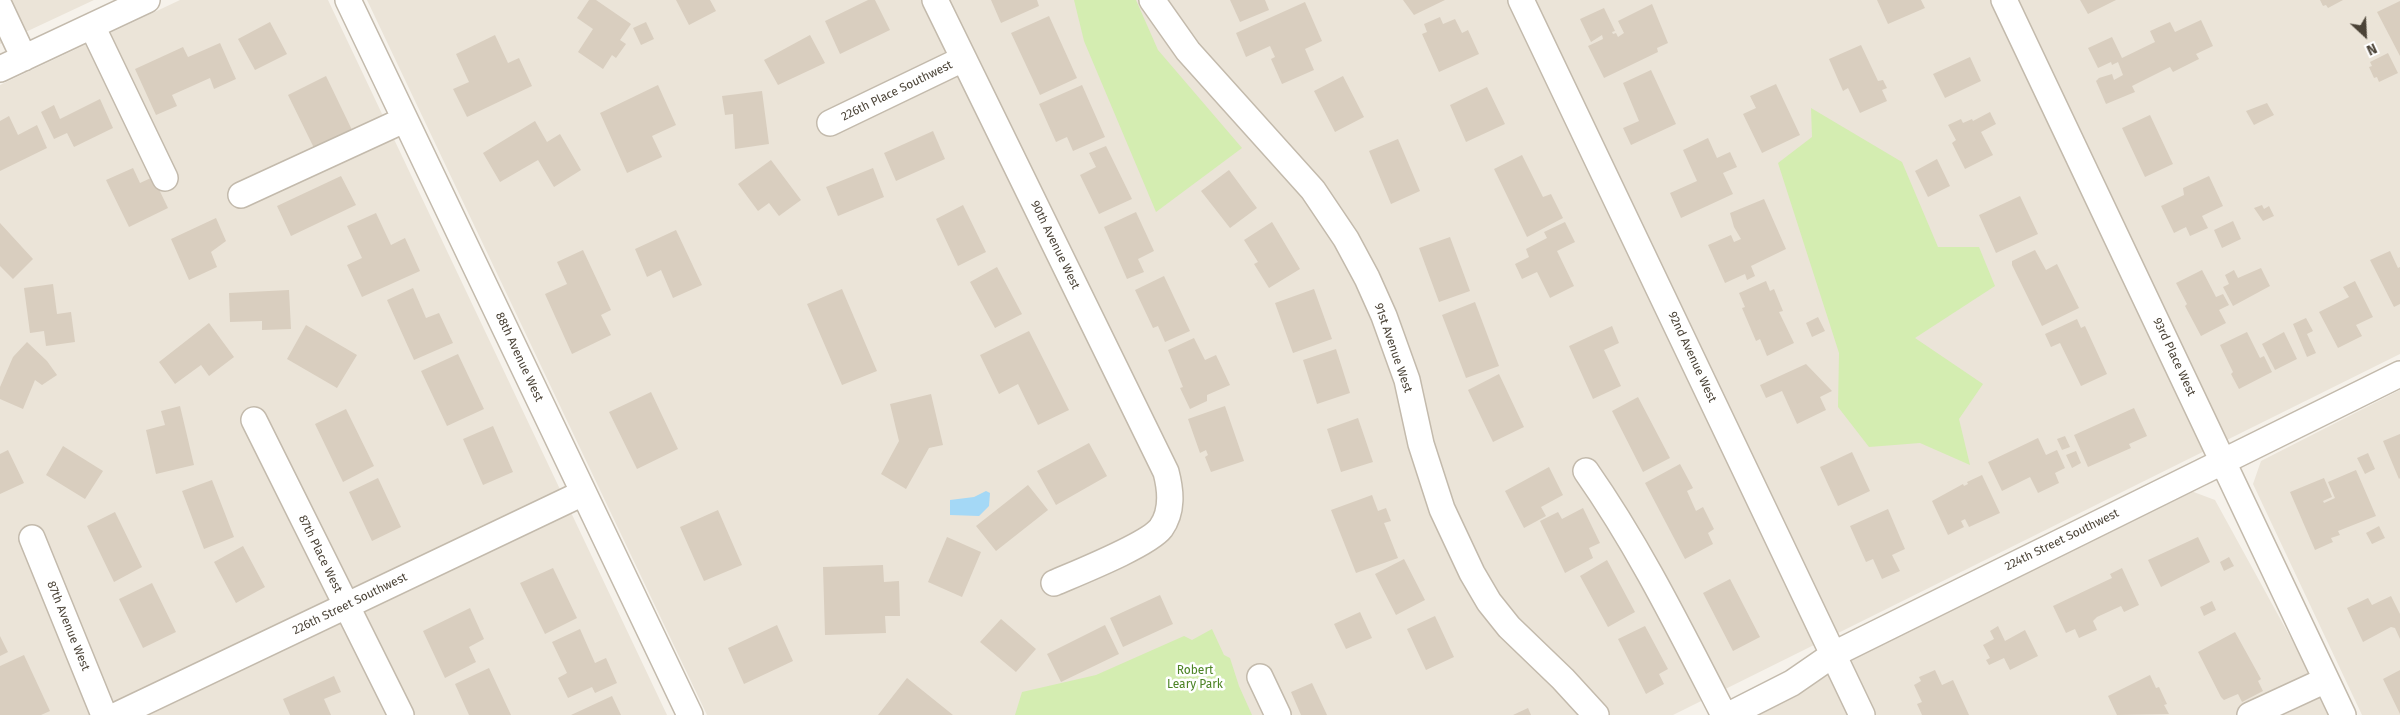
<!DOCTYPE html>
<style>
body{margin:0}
#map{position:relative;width:2400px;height:715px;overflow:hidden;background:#f6f2eb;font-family:"Fira Sans",sans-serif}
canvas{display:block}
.north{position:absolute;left:2340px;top:10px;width:50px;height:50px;-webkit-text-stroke:4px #fff;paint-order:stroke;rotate:155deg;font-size:14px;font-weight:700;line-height:20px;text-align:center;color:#4b4337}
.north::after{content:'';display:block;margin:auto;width:18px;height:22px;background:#4b4337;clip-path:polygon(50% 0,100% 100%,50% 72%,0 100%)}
</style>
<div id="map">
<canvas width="2400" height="715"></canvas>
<div class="north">N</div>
</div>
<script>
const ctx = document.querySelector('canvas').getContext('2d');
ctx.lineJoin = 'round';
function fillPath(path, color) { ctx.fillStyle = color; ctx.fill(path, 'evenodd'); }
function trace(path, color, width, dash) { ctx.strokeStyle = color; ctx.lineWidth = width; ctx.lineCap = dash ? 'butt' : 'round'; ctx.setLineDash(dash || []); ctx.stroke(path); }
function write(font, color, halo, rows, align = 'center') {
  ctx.font = font + ' "Fira Sans",sans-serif'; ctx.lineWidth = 5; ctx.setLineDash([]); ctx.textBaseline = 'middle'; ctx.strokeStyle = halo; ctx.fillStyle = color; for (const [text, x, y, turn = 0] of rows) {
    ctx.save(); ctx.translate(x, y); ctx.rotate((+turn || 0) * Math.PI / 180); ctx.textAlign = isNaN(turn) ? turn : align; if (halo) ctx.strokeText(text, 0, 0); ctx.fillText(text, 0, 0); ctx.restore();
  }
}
const residential = new Path2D(`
 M0,0h94l-94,44z
 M180,0h148l339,715h-667v-630z
 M367,0h2033v354l-727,361h-966z
 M2400,390v325h-38l-109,-231 8,-23z
 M2191,491l24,9 118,215h-596z`);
const green = new Path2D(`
 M1074,0h62l22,50 84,98 -86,64 -72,-171z
 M1811,108l91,54 36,85h41l16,39 -80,52 68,46 -24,35 11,46 -50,-22 -51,4 -31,-40 1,-54 -61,-190 34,-26z
 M1212,629l12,26 6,3 9,28 13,29h-237l7,-23 74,-17 88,-39 8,4z`);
const water = new Path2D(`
 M986,491l4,2 -1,13 -10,10 -29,-1v-15l24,-3z`);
const building = new Path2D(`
 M589,0h7l35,24 -11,16 6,4 -10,14 -4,-3 -9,14 -25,-17 15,-23 -16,-11z
 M676,0h34l6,11 -27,14z
 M868,0h7l15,30 -50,24 -15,-33z
 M991,0h46l2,6 -38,17z
 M1230,0h35l4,10 -29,12z
 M1403,0h42l-31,15z
 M1877,0h44l4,8 -37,16z
 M2080,0h36l-28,14z
 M2320,0h23l-15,8 -2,-3 -3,1z
 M2400,1v55l-23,-44z
 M1305,2l17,39 -17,8 9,21 -32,14 -11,-25 4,-2 -5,-11 -24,11 -10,-24z
 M1652,4l16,39 -11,5 1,4 -54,26 -16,-32 15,-7 -1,-4 -11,7 -11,-23 24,-11 11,23 -3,1 1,2 3,-1 2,4 6,-4 -6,-12z
 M1049,16l28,62 -37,17 -29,-62z
 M1440,17l3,7 12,-5 7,14 6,-3 11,24 -40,18 -17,-38 5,-2 -3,-8z
 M2201,20l12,26 -17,8 3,5 -26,13 -3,-5 -38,19 3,6 -29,12 -10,-23 3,-3 13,-4 2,6 9,-5 -5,-13 -6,3 -1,-3 -13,6 -10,-20 24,-11 10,21 33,-16 -5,-11 20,-9 5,10z
 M270,22l17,32 -32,16 -17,-31z
 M646,22l8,17 -13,6 -8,-17z
 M495,35l13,28 11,-5 13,28 -65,31 -14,-28 16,-7 -13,-28z
 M810,35l15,28 -47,22 -14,-25z
 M220,43l16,36 -22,10 -4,-11 -38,17 5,11 -21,9 -21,-46 48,-22 5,10z
 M1861,45l17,36 5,-1 4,8 -5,2 5,11 -27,12 -12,-25 -5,3 -14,-32z
 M2388,53l10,20 -19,9 -2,-5 -3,1 -5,-11 3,-1 -2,-4z
 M1970,57l11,24 -36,17 -12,-24z
 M1651,70l25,54 -45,21 -8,-17 16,-7 -16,-38z
 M326,76l26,54 -38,18 -26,-53z
 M1343,76l21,41 -29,15 -21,-41z
 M1776,84l24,51 -38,18 -19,-39 13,-6 -6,-12z
 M658,85l18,40 -24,11 10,21 -35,16 -27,-60z
 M1082,85l23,52 -32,14 -6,-14 -11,5 -17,-38z
 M1487,87l18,37 -39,18 -16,-37z
 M762,91l7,53 -34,5 -2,-35 -8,1 -3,-19z
 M100,99l13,29 -39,19 -7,-14 -13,6 -13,-27 13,-7 6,14z
 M2267,103l7,12 -20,10 -8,-14z
 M1990,112l6,12 -15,8 12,23 -28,14 -13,-26 4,-3 -8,-15 13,-6 2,4 9,-4 1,2z
 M2150,115l23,49 -28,13 -23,-49z
 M9,116l9,19 19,-10 10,23 -47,23v-50z
 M535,121l12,21 13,-8 21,36 -27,17 -16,-27 -38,22 -17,-29z
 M933,131l12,28 -49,22 -12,-28z
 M1708,138l9,20 13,-6 7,15 -14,6 10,21 -52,24 -11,-25 27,-12 -14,-31z
 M1398,139l22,52 -29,13 -22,-53z
 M1106,146l26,53 -33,15 -19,-39 16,-8 -7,-14z
 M1522,155l21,42 8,-3 12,24 -36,19 -33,-68z
 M1937,159l13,27 -22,11 -13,-26z
 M771,160l30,40 -22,16 -10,-13 -11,8 -20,-27z
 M133,168l7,15 13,-6 15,31 -39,19 -23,-47z
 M873,168l11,29 -46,19 -12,-29z
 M1229,170l28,38 -27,20 -29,-37z
 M341,176l15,29 -65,31 -14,-30z
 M2209,176l14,30 -21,10 6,12 -18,8 -4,-9 -12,6 -13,-27 23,-11 -1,-7z
 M2020,196l18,38 -42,19 -17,-38z
 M1764,199l22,50 -35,17 4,10 -8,4 -2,-6 -20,9 -17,-38 23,-10 3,7 7,-3 -7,-12 -4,-14z
 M963,205l23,47 -28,14 -22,-47z
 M2262,205l2,4 5,-3 5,10 -11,5 -9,-13z
 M1136,212l18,39 -16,8 6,13 -17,7 -23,-52z
 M376,213l15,32 14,-7 15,33 -58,26 -15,-32 15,-7 -15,-32z
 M216,218l10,23 -15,11 6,15 -28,13 -18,-41z
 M2233,221l8,18 -19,9 -8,-18z
 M1272,222l28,47 -31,19 -15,-24 4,-2 -14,-22z
 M1565,222l10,20 -18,9 17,35 -24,12 -13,-26 -15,7 -7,-15 14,-7 -3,-8 21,-11 -3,-6z
 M0,223l33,36 -20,20 -13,-13z
 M676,230l26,55 -29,13 -12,-28 -14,7 -12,-28z
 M1450,237l20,54 -31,11 -20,-54z
 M583,250l28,60 -10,5 10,20 -39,19 -27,-60 22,-10 -10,-22z
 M2035,250l11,20 11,-6 22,44 -37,18 -30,-61v-4z
 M2390,251l8,17 2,-1v37l-6,3 -24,-47z
 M997,267l25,47 -27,14 -25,-46z
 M2261,268l9,18 -37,20 -10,-19 6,-3 -4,-9 9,-5 4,8z
 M2202,270l14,27 7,-3 6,11 -10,5 7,13 -25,13 -16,-30 2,-2 -11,-21z
 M1164,276l26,55 -25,11 -7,-16 -5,2 -18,-38z
 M1766,281l4,10 4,-2 9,22 -4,1 15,31 -27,13 -7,-17 -4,2 -14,-33 3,-1 -6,-14z
 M2355,281l18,36 -17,8 6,11 -24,12 -19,-36 30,-15 -6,-10z
 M53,284l4,30 14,-2 4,30 -29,4 -2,-15 -14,2 -6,-45z
 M413,288l13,30 13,-5 14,30 -39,17 -27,-60z
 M842,289l35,82 -35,14 -35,-81z
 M1314,289l18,50 -39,14 -18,-50z
 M289,290l2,39 -29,1v-9l-32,1 -1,-29z
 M1475,302l24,64 -33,12 -24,-63z
 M1818,317l7,14 -13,6 -6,-14z
 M2306,318l7,13 -6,3 9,19 -9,4 -14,-33z
 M2077,319l4,9 4,-2 22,48 -26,12 -21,-43 -9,4 -6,-13z
 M209,323l25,34 -25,19 -8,-11 -26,19 -16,-22z
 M306,325l51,30 -20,33 -50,-29z
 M1612,326l7,17 -15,7 17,36 -28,13 -24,-53z
 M1029,331l40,79 -31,15 -20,-41 -19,10 -19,-39z
 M2247,332l13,26 4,-2 8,16 -33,17 -8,-15 2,-2 -13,-27z
 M2284,332l13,27 -22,11 -13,-26z
 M1194,338l11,22 11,-5 14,30 -23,10v6l-17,8 -10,-21 3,-1 -15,-37z
 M27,342l20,19 10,14 -15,10 -7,-5 -12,29 -23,-10v-12l13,-30z
 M1336,349l14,44 -33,11 -14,-44z
 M458,354l26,55 -37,17 -26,-55z
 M1806,364l26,27 -12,6 6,13 -29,14 -15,-33 -16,7 -6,-13z
 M1499,374l25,53 -31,15 -25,-52z
 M651,392l27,57 -41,20 -28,-57z
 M931,394l12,51 -14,3 -23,41 -25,-15 18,-33 -9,-37z
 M1638,397l32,61 -27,14 -31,-61z
 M180,406l14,59 -38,9 -10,-44 19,-5 -4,-14z
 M1225,406l19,55 -33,11 -6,-15 3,-2 -2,-5 -6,3 -12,-34z
 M2134,408l13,28 -18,8 2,4 -43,19 -14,-32z
 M346,409l28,57 -31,16 -28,-58z
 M1358,418l15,44 -32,10 -14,-43z
 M493,426l20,46 -30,13 -20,-46z
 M2400,434v44l-1,1 -16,-38z
 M2065,436l5,11 -8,3 -5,-11z
 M2038,438l8,17 11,-5 8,18 -10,5 4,10 -21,10 -8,-16 -28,14 -14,-29z
 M1089,443l18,33 -51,29 -19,-34z
 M63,446l40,25 -18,28 -39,-24z
 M8,450l16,33 -24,11v-40z
 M2076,451l5,12 -9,5 -6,-13z
 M1852,452l18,39 -32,15 -18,-39z
 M2368,453l7,16 -10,5 -8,-16z
 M1680,464l13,24 -6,3 9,20 7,-4 11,22 -6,4 5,11 -28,15 -40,-76z
 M1549,467l14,28 -22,12 5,9 -22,12 -19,-37z
 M2356,470l20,46 -38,15 2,4 -9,3 2,4 -18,8 -25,-58 34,-14 8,19 -9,4 1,2 11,-5 -7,-16z
 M1982,475l18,38 -31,14 -4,-8 -4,2 3,6 -16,8 -16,-34 31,-17 1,2 4,-2 -1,-2z
 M378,478l23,49 -29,14 -23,-49z
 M212,480l22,57 -30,12 -22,-58z
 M1028,485l20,25 -52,41 -20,-25z
 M1372,495l6,16 8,-3 5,13 -7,2 14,35 -42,15 -25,-63z
 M1583,508l17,35 -11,5 4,10 -28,15 -25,-52 18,-9 4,7z
 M1888,509l17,40 -13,6 8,16 -18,8 -9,-20 -7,3 -16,-36z
 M718,510l24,55 -38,16 -24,-54z
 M115,512l27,55 -28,15 -27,-56z
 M2379,526l6,12 -13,6 -6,-11z
 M947,537l34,15 -19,45 -34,-15z
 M2198,537l12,25 -49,25 -13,-27z
 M243,546l22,41 -29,16 -22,-41z
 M2229,557l5,9 -10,5 -4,-9z
 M1404,559l21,41 -29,15 -21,-41z
 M1607,560l28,52 -27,15 -28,-51z
 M883,565l1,17 15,-1 1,35h-15l1,17 -61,2 -2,-68z
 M553,568l24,50 -32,16 -25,-51z
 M2122,568l17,37 -15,7 -3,-6 -24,11 -4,4 4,9 -18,8 -4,-9 -9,4 -13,-27 59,-28 -2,-4z
 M1730,579l30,58 -27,14 -30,-58z
 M152,583l24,49 -33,16 -24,-49z
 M1160,595l13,29 -50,23 -13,-29z
 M2391,596l9,18v25l-5,-11 -4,-1 -28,15 -16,-34 21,-10 4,7z
 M2212,601l4,9 -12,6 -4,-9z
 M470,608l14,31 -15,8 7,15 -31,16 -22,-47z
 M1360,612l12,26 -26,11 -12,-25z
 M1435,616l19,41 -28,13 -19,-41z
 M1001,619l35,30 -20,23 -36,-30z
 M777,625l16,36 -49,23 -16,-36z
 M1105,625l14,29 -58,28 -14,-28z
 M1645,626l23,43 -9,5 5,10 -18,10 -28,-55z
 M1998,626l7,15 20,-11 13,26 -28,14 -6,-12 -15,7 -3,-5 4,-2 -7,-13 11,-6 -4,-8z
 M580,629l15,34 11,-5 11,25 -22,10 -3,-6 -24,11 -10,-20 9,-5 -15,-31z
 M2235,632l26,47 -3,2 5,10 -21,11 -4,-8 -14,6 -3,-3 -23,-45z
 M0,636l8,16 -8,4z
 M24,655l26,56 -9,4h-41v-49z
 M489,668l22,47h-42l-14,-31z
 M1935,670l7,15 11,-5 16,35h-47l-5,-11 5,-2 -8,-17 7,-4 -2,-4z
 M2400,670v44l-17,-35z
 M2150,675l6,13 3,-1 8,17 -3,1 5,9 -52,1 -9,-19z
 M334,676l7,16 -17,7 7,16h-41l-7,-16z
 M907,678l46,37h-75z
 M1312,683l15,32h-26l-10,-23z
 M612,696l9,19h-50z
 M1528,708l3,7h-18z`);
const minor = new Path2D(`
 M348,0l342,715
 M935,0l231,472c5,19 7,39 -5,56 -13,17 -84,45 -107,55
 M1152,0l36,51 125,139 33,49 21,39 17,38 23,64 14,64 21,65 30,64 17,29 20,25 54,52 33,36
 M1521,0l341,715
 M2004,0l339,715
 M0,7l24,51
 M92,26l73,152
 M0,69l147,-69
 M830,123l133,-64
 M241,195l163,-75
 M254,420l147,295
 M1586,471c54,77 95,161 138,244
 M32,538l72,177
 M1260,677l18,38
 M117,715l466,-222
 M1729,715l63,-32 42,-29 566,-280
 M2250,715l76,-35`);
const streetNames = [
 ["226th Place Southwest",897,91,-26],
 ["90th Avenue West",1055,245,64],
 ["91st Avenue West",1393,348,71],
 ["88th Avenue West",519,357,65],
 ["92nd Avenue West",1692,357,65],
 ["93rd Place West",2174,357,65],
 ["224th Street Southwest",2062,540,-26],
 ["87th Place West",320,554,64],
 ["226th Street Southwest",350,604,-26],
 ["87th Avenue West",68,626,68]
];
const parkNames = [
 ["Robert",1195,671],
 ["Leary Park",1195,685]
];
fillPath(residential, '#ebe4d8');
fillPath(green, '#d4edb1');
fillPath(water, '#a4d8f6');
fillPath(building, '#d9cebf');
trace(minor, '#c3baac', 28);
trace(minor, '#fff', 25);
write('12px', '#4b4337', '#fff', streetNames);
write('12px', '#4c8325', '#fff', parkNames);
</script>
